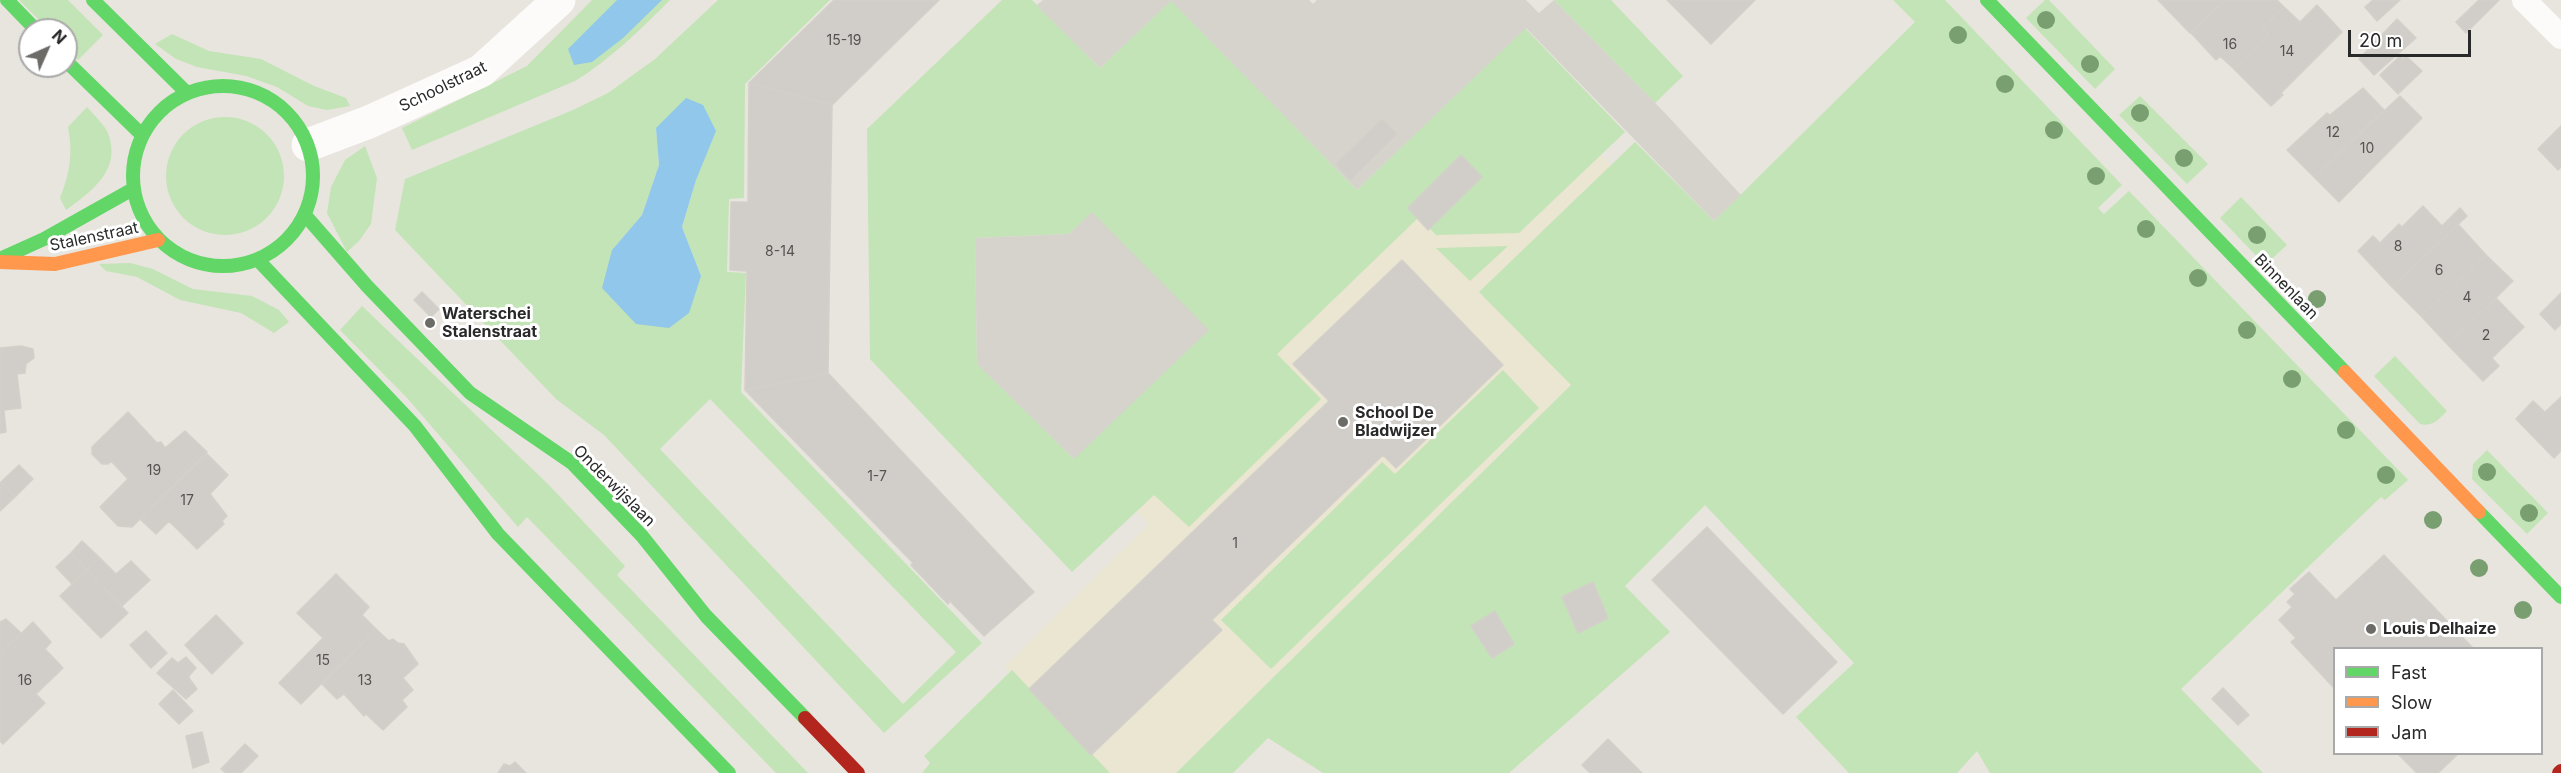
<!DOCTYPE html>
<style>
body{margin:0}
#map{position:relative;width:2561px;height:773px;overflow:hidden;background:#e8e5de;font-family:Inter,sans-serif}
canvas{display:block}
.legend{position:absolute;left:2333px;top:647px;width:210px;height:108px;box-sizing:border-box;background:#fff;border:2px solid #a9a9a9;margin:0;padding:8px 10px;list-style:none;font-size:18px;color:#292929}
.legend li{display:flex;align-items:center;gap:12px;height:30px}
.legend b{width:30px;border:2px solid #a9a9a9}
.north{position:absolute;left:18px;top:18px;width:60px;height:60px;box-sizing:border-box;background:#fff;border:2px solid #a9a9a9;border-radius:50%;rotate:45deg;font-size:16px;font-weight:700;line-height:24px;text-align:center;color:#292929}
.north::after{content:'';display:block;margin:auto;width:21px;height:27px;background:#6c6b68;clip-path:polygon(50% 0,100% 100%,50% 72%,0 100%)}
.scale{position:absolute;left:2348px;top:30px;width:123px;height:27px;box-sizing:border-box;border:3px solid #292929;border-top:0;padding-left:8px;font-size:18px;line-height:21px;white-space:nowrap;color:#292929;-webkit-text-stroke:4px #fff;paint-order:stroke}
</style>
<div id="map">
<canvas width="2561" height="773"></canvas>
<ul class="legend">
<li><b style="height:8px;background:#63d668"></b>Fast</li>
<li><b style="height:8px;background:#ff974d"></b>Slow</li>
<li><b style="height:8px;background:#b3261e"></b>Jam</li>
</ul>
<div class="north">N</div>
<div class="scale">20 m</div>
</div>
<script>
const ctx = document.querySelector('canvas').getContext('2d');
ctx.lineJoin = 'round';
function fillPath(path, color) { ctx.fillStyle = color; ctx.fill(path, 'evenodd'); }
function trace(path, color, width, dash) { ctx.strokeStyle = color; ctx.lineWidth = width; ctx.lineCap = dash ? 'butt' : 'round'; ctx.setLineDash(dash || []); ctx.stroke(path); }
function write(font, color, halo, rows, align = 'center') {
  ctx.font = font + ' Inter,sans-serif'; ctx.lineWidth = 6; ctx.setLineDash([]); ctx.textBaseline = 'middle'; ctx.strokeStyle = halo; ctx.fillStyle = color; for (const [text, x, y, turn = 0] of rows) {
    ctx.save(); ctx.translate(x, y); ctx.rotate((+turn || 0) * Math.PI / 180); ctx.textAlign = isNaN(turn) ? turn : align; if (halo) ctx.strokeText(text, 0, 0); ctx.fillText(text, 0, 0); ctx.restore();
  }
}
const education = new Path2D(`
 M1516,67l173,179 -118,139 -395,388h-67l-104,-107 144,-142 -51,-51z`);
const green = new Path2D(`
 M19,0h49l35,35 -25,25 -12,-12v-18h-17z
 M592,0h78c-30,30 -59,59 -95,81l-163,69 -10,-22 125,-62z
 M718,0h112l-85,84 -1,114 -15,1 -2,73 19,1 -5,119 241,251 -98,90 -280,-298 -48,-36 -161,-169 10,-51 168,-69 35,-17 47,-34zM656,128l40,52 -14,47 19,49 -89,-26 30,-35 17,-50zM710,399l246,253 -53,52 -243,-255z
 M1002,0h30l68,68 71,-68 186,190 168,-162 100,104 -106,101 -83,2 -17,-18 -142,137 44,45 -132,128 -35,-32 -82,77 -202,-213 -3,-230zM1093,212l-19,247 -97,-96 -2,-125 94,-4z
 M1554,0h57l72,76 -28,27z
 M1893,0h52l177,185 -24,23 6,6 25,-23 279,289 -23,20 -4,-3 -200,192 82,84h-273l-13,-22 -20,22h-108l-53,-56 58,-54 -149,-158 -80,81 45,46 -161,141h-186l-55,-35 -35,35h-57l395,-388 -92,-93 156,-150 79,79 201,-199z
 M2045,0h4l66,69 -20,20 -69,-71z
 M172,34l37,17 52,8 53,27 32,12 4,8 -23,4 -19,-4 -31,-19 -31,-11 -49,-9 -21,-8 -21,-15z
 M2140,96l68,68 -21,20 -68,-69z
 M87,107c6,7 17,17 21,26 14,37 -16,58 -42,77l-6,-12c10,-26 13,-43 8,-71z
 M166 176a59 59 0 1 1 118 0a59 59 0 1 1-118 0Z
 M365,146l12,32 -6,46 -12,17 -12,11 -20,-39 4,-26 14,-27z
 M2241,197l46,48 -22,20 -45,-47z
 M1508,246l-38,35 -34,-33z
 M130,263l23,6 40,20 59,7 27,14 10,12 -15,11 -33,-20 -61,-13 -43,-23 -31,-6 -7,-7z
 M362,306l186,178 77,82 -8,9 191,198h-32l-249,-256 -9,10 -110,-128 -68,-69z
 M2395,356l52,55c-8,8 -14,16 -27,13l-46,-48z
 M1503,370l36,38 -268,261 -50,-49 161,-158 13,12z
 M2487,450l61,63 -21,21 -55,-55 1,-15z
 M1012,670l98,103h-188l8,-10 -6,-7z`);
const plaza = new Path2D(`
 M1043,0h266l4,4 4,-4h209l13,13 15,-13 110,112 77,83 -27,26 -188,-193 -169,162 -186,-189 -71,67 -59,-58 -4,-5z
 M1092,212l117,118 -135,129 -97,-95 -2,-126 94,-4z`);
const water = new Path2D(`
 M617,0h45l-39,38 -31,24 -18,3 -6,-16z
 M686,98l17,7 13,26 -20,49 -14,47 19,49 -12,37 -20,15 -33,-4 -34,-36 10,-38 30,-35 17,-50 -3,-37z`);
const building = new Path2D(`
 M834,0h105l-107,105 -83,-22z
 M1667,0h88l-44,44z
 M2158,0h67l-35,33z
 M2225,0h52l7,7 -21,20 6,7 -35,35 -14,-13 -4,4 -25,-27z
 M2373,0h27l-23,21 -12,-14z
 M2479,0h20l-33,33 -10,-11z
 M2317,5l25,27 -61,61 2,2 -12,11 -37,-37 35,-35 -6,-7 21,-20 16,15z
 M2397,19l19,19 -42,37 -15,-16z
 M2400,56l3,3 3,-3 16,15 -24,23 -18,-19z
 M749,83l83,22 -4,268 -83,17 2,-119 -17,-1 1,-68h17z
 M2363,88l21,22 -70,67 -27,-27 40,-37 3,2z
 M2400,96l22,22 -83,84 -25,-25z
 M1382,119l15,15 -47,46 -14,-16z
 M2561,126v41l-3,3 -20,-21z
 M1461,155l21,22 -54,53 -20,-22z
 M2423,206l19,20 18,-18 7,8 -75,71 -34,-36 15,-15 7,7 19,-19 3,3z
 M2458,224l28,31 -65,61 -29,-29z
 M2486,255l27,26 -65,64 -27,-29z
 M1402,260l101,105 -107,103 -13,-13 -171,165 10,10 -131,125 -62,-66 300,-288 -36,-37z
 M422,292l17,17 -8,8 -17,-17z
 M2561,293v31l-6,6 -15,-16z
 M2496,298l28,29 -32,31 7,8 -16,15 -35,-36z
 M21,346l12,3 1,9 -8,6 -1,9 -8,1 4,34 -17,2 2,22 -6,1v-85z
 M828,373l206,219 -50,44 -34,-35 -2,3 -37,-39 2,-2 -168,-173z
 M2561,397v54l-7,7 -38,-39 17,-18 12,11z
 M128,412l29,31 4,-1 4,6 20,-17 22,21 -75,75 -14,-1 -18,-19 28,-28 -17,-18 -3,3h-6l-10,-10v-7z
 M207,454l21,21 -18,19 17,22 -5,5 2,3 -27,25 -28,-28 -13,13 -16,-15z
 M19,465l14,14 -18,18 -14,-15z
 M1,482l14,15 -15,14v-28z
 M1707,527l130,135 -54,52 -131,-134z
 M82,541l18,17 -13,12 -16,-17z
 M71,553l16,17 -15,14 -16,-17z
 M2384,555l89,93h-139v40l-43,-46 5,-4 -17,-18 13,-13 -5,-5 8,-8 -5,-5 19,-17 27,28z
 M100,558l16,16 15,-13 19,19 -28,26 -35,-36z
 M87,570l41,43 -27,25 -41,-42z
 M336,574l33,33 -7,8 14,14 -75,75 -22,-21 44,-45 -26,-25z
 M1593,582l15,36 -30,15 -16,-36z
 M1495,611l19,33 -22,14 -21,-32z
 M216,615l27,28 -31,31 -27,-29z
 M6,619l15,14 -21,21v-32z
 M33,622l18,20 -6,7 18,19 -27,26 9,9 -42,41 -3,-3v-87z
 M376,629l13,12 4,-2 5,4 6,1 14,20 -15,14 10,12 -11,10 5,7 -24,23 -17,-16 -2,2 -20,-22 -7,5 -15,-15z
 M146,631l21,22 -16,15 -21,-23z
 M186,657l10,11 -7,8v2l8,11 -11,10 -29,-26 15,-15 6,5z
 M2223,688l26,27 -11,10 -26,-26z
 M173,690l20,21 -14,13 -20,-20z
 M202,732l7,30 -16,6 -7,-32z
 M1608,739l34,34h-52l-8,-8z
 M245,744l13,12 -17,17h-15l-5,-4z
 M2398,754h60l-20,19h-21z
 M515,762l11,11h-28l6,-9 6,2z`);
const lane = new Path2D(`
 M2524,0l37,37`);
const street = new Path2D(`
 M308,145l61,-23 112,-51 78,-71`);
const fast = new Path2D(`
 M7,0l29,30
 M93,0l94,93
 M1987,0l358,372
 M66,61l76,74
 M133 176a90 90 0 1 1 180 0a90 90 0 1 1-180 0Z
 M305,215l62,71 103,107 102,70 70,73 64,80 99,102
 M0,259l44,-20 89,-50
 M258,260l157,166 83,108 231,239
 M2479,512l82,85`);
const slow = new Path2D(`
 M0,262l55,2 103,-24
 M2345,372l134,140`);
const jam = new Path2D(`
 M805,718l53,55
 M2559,773l2,-2`);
const trees = [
 [2046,20],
 [1958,35],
 [2090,64],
 [2005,84],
 [2140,113],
 [2054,130],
 [2184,158],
 [2096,176],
 [2146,229],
 [2257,235],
 [2198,278],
 [2317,299],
 [2247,330],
 [2292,379],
 [2346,430],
 [2487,472],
 [2386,475],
 [2529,513],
 [2433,520],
 [2479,568],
 [2523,610]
];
const markers = [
 [430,323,6,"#6c6b68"],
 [1343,422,6,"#6c6b68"],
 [2371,629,6,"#6c6b68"]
];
const numberNames = [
 ["15-19",844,41],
 ["16",2230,45],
 ["14",2287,52],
 ["12",2333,133],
 ["10",2367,149],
 ["8",2398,247],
 ["8-14",780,252],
 ["6",2439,271],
 ["4",2467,298],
 ["2",2486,336],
 ["19",154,471],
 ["1-7",877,477],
 ["17",187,501],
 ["1",1235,544],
 ["15",323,661],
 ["16",25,681],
 ["13",365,681]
];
const streetNames = [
 ["Schoolstraat",443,87,-26],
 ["Stalenstraat",94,237,-12],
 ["Binnenlaan",2286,287,46],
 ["Onderwijslaan",614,486,45]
];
const poiNames = [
 ["Waterschei",442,314],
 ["Stalenstraat",442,332],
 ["School De",1355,413],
 ["Bladwijzer",1355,431],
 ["Louis Delhaize",2383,629]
];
fillPath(education, '#ebe6d2');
fillPath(green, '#c3e4b6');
fillPath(plaza, '#d6d3cd');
fillPath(water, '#90c7eb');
fillPath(building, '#d1cec9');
trace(building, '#d3d0ca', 1.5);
trace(lane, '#fcfbfa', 24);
trace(street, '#fcfbfa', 33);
trace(fast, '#63d668', 14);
trace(slow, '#ff974d', 14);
trace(jam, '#b3261e', 14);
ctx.fillStyle = '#799f71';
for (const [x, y] of trees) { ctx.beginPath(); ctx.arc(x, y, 9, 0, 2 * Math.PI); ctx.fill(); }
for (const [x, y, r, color] of markers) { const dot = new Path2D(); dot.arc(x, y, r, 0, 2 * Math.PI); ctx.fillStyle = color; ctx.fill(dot); trace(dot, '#fff', 2); }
write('14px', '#545352', null, numberNames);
write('16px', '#292929', '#fff', streetNames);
write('bold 16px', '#292929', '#fff', poiNames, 'left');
</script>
